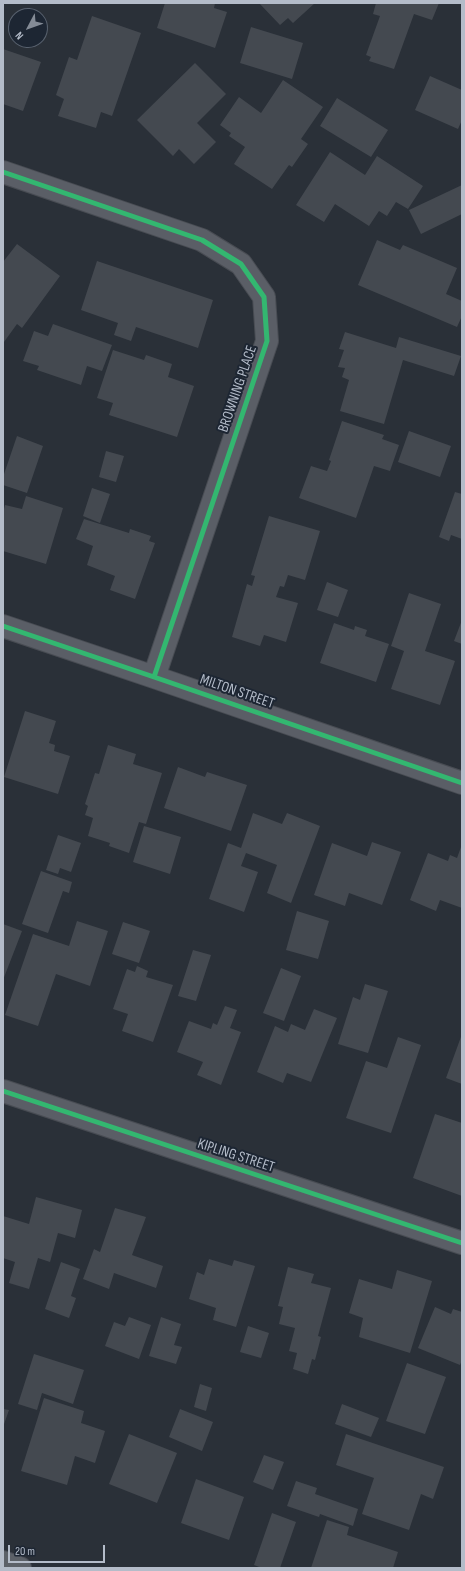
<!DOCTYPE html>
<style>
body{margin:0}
#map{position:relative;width:465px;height:1571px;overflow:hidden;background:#2a3038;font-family:"Sofia Sans Condensed",sans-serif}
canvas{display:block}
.frame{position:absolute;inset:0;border:4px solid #b4bcc9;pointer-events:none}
.north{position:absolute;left:8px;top:8px;width:40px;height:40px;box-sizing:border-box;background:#1d2633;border:1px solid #59626f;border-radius:50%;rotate:229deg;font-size:11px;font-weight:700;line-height:16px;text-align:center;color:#b4bcc9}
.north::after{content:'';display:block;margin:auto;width:14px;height:18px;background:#848b96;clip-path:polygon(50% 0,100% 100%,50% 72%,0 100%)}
.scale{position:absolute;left:8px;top:1545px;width:97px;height:18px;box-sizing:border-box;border:2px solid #b4bcc9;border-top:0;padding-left:5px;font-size:12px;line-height:14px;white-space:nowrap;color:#b4bcc9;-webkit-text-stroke:3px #1d2633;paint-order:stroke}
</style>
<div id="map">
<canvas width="465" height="1571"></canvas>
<div class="frame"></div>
<div class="north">N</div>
<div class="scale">20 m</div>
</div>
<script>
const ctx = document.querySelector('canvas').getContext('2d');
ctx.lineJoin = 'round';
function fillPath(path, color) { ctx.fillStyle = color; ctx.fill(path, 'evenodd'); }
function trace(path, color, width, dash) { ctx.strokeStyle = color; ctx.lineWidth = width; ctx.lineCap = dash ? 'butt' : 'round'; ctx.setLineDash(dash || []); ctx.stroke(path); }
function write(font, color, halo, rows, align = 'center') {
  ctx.font = font + ' "Sofia Sans Condensed",sans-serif'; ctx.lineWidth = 4; ctx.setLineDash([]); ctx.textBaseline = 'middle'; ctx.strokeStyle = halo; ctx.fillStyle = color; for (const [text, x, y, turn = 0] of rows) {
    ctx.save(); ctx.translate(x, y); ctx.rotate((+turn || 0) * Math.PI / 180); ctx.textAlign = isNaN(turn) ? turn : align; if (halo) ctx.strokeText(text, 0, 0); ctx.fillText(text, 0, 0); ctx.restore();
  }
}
const building = new Path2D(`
 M165,3h50l-1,5 13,4 -12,36 -58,-20z
 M259,3h56l-22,20 -5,-5 -8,7z
 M376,3h63l-7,17 -18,-6 -20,55 -25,-8 2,-4 -5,-2 14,-39 -7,-2z
 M92,16l49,17 -29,83 -11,-4 -5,16 -38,-12 6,-17 -8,-4 13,-38 8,3z
 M251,27l52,16 -11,36 -52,-16z
 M3,49l38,13 -18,49 -20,-7z
 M195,63l31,31 -29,29 19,19 -22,22 -15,-15 -6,7 -36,-36z
 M430,76l32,14v30l-4,9 -43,-19z
 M283,80l40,27 -22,32 7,5 -16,23 -3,-2 -17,24 -38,-25 11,-17 -16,-11 2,-3 -11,-8 19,-28 22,16z
 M337,98l51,32 -17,27 -51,-31z
 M330,152l35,23 12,-19 46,30 -15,23 -12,-7 -9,14 -8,-5 -10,15 -34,-22 -11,18 -28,-17z
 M462,185v29l-41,20 -12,-24z
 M377,240l23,10 3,-5 54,23 -11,26 16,7v15l-5,11 -99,-42z
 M17,244l43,32 -38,52 -5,-4 -13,18 -1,-1v-79z
 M97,261l116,39 -15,48 -62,-21 -5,14 -17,-6 4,-12 -37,-13z
 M53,324l59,21 -10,26 -15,-5 -6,19 -44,-15 2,-4 -16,-5 11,-30 14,5z
 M345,332l51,16 3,-11 62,19 -7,20 -51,-16 -19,64 -44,-13 9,-31 -7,-3 3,-9 -7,-1 6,-17 -5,-1z
 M113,350l31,10 2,-5 26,9 -4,13 26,9 -17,51 -68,-22 4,-12 -16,-5z
 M342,421l42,14 -2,4 17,6 -9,26 -16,-5 -18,52 -57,-20 12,-32 16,5 4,-10 -2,-1z
 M409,431l42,15 -11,31 -42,-15z
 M17,436l26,10 -16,47 -24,-8v-8z
 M106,451l18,5 -8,26 -17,-5z
 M92,488l18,6 -10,29 -17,-7z
 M455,492l7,2v45l-11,-4 -2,6 -10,-4z
 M26,496l37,12 -17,56 -43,-13v-38l2,-8 17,4z
 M269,516l51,15 -15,49 -17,-5 -4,12 -4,-1 -4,11 22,6 -12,39 -22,-7 -4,11 -28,-9 15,-53 5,2 3,-10 -4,-1z
 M84,519l45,14 1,-4 21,7 -2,5 6,2 -20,56 -25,-9 5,-14 -28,-11 6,-19 -17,-7z
 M327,582l21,8 -10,27 -21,-7z
 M409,593l32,11 -16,47 30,10 -15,44 -49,-16 13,-38 -13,-5z
 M462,620v24l-8,-3z
 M334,623l20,7 1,-4 12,4 -2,6 24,8 -13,38 -56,-19z
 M25,711l31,10 -7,22 6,2 -1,6 16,5 -12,38 -54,-17z
 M108,745l28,9 -3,10 29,9 -16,51 -7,-2 -10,31 -20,-7 1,-3 -22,-7 5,-18 -8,-3 3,-9 -3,-2 10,-31 4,1z
 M178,767l27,10 2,-5 40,13 -16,46 -67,-23z
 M253,813l29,11 5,-11 33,13 -29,77 -24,-10 10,-28 -31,-12 -5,13 17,6 -14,40 -35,-13 19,-56 13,5z
 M144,826l37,11 -11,37 -37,-12z
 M58,835l23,8 -10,29 -11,-4 -2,6 -12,-4z
 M372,842l29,10 -19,53 -33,-12 -4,13 -31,-11 18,-52 35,13z
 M461,847h1v61l-22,-8 -4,11 -26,-11 18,-47 20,8 2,-6 7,3z
 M41,871l31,11 -3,11 -6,-2 -15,42 -26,-9z
 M297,911l32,10 -11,38 -32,-9z
 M77,921l31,10 -18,55 -34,-12 -18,52 -33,-11 28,-81 36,12z
 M123,922l27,9 -11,32 -27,-9z
 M3,924l19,7 -19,49z
 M193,950l18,5 -15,46 -18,-5z
 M137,966l11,5 -2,6 27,8 -20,57 -31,-11 6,-17 -15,-5 14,-40 8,3z
 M281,968l20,8 -17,45 -21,-8z
 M365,984l23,7 -20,62 -30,-9 15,-47 7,3z
 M225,1006l12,4 -7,18 11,4 -20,53 -24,-10 6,-13 -26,-10 12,-31 22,8 2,-6 4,2z
 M314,1009l23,9 -26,64 -24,-9 -4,10 -26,-11 18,-46 13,6 3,-8 14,6z
 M462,1034v50l-16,-6z
 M398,1037l23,8 -30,88 -45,-15 20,-57 21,7z
 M435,1114l27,9v73l-49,-18z
 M36,1197l46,13 -7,28 -17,-5 -8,29 -12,-4 -9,31 -20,-6 6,-21 -12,-4v-42l26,8z
 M115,1208l31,9 -14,38 31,11 -7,22 -42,-15 -5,16 -26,-10 11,-30 6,3z
 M209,1259l23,7 2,-6 21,6 -19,61 -23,-7 3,-12 -27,-9 8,-27 7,3z
 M61,1262l19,7 -9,27 5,2 -7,20 -24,-9z
 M288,1267l26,7 -3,9 20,5 -13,48 3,1 -6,23 -3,-1 -4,15 -15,-5 4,-16 -8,-2 6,-23 -16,-4 4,-17 -5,-1z
 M397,1270l35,11 -22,72 -51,-16 4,-19 -14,-5 10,-34 33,10z
 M435,1307l16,7 2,-5 9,3v48l-2,5 -42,-17z
 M129,1317l22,8 -12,34 -34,-13 9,-24 11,4z
 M161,1317l20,7 -7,21 8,2 -6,17 -27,-8z
 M248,1326l21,7 -8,25 -21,-6z
 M34,1354l50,16 -11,34 -31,-11 -5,17 -19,-6z
 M407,1363l39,14 -21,57 -39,-13z
 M200,1384l12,4 -6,23 -12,-4z
 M44,1398l40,13 -3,12 24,8 -10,32 -20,-7 -8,29 -46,-14z
 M342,1404l37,14 -8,19 -36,-13z
 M3,1409l6,1 -6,17z
 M180,1409l33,13 -11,29 -33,-14z
 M129,1434l48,19 -20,50 -48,-19z
 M346,1434l98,33 -11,32 -12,-5 -12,36 -47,-16 12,-36 -38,-13z
 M264,1455l20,7 -11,28 -20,-8z
 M196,1479l48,18 -15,43 -48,-17z
 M296,1481l21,7 -2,6 43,15 -5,17 -33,-12 -1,3 -32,-11z
 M272,1513l24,9 -16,46h-18l-8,-3z
 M327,1520l22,7 -2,8 51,17 -5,16h-82z`);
const minor = new Path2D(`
 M3,172l199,68 39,24 23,33 3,44 -113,336
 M3,626l151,51 308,106
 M3,1091l459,152`);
const major = new Path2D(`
 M3,1562l17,6`);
const cycleway = new Path2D(`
 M3,172l199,68 39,24 23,33 3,44 -113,336
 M3,626l151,51 308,106
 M3,1091l459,152`);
const streetNames = [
 ["BROWNING PLACE",238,389,-71],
 ["MILTON STREET",237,692,19],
 ["KIPLING STREET",236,1156,18]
];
fillPath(building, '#444950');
trace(minor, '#484c53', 24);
trace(major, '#484c55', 24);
trace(minor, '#5a5e66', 22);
trace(major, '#5c6168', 22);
trace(cycleway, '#33b770', 5);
write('15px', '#b4bcc9', '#1d2633', streetNames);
</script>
